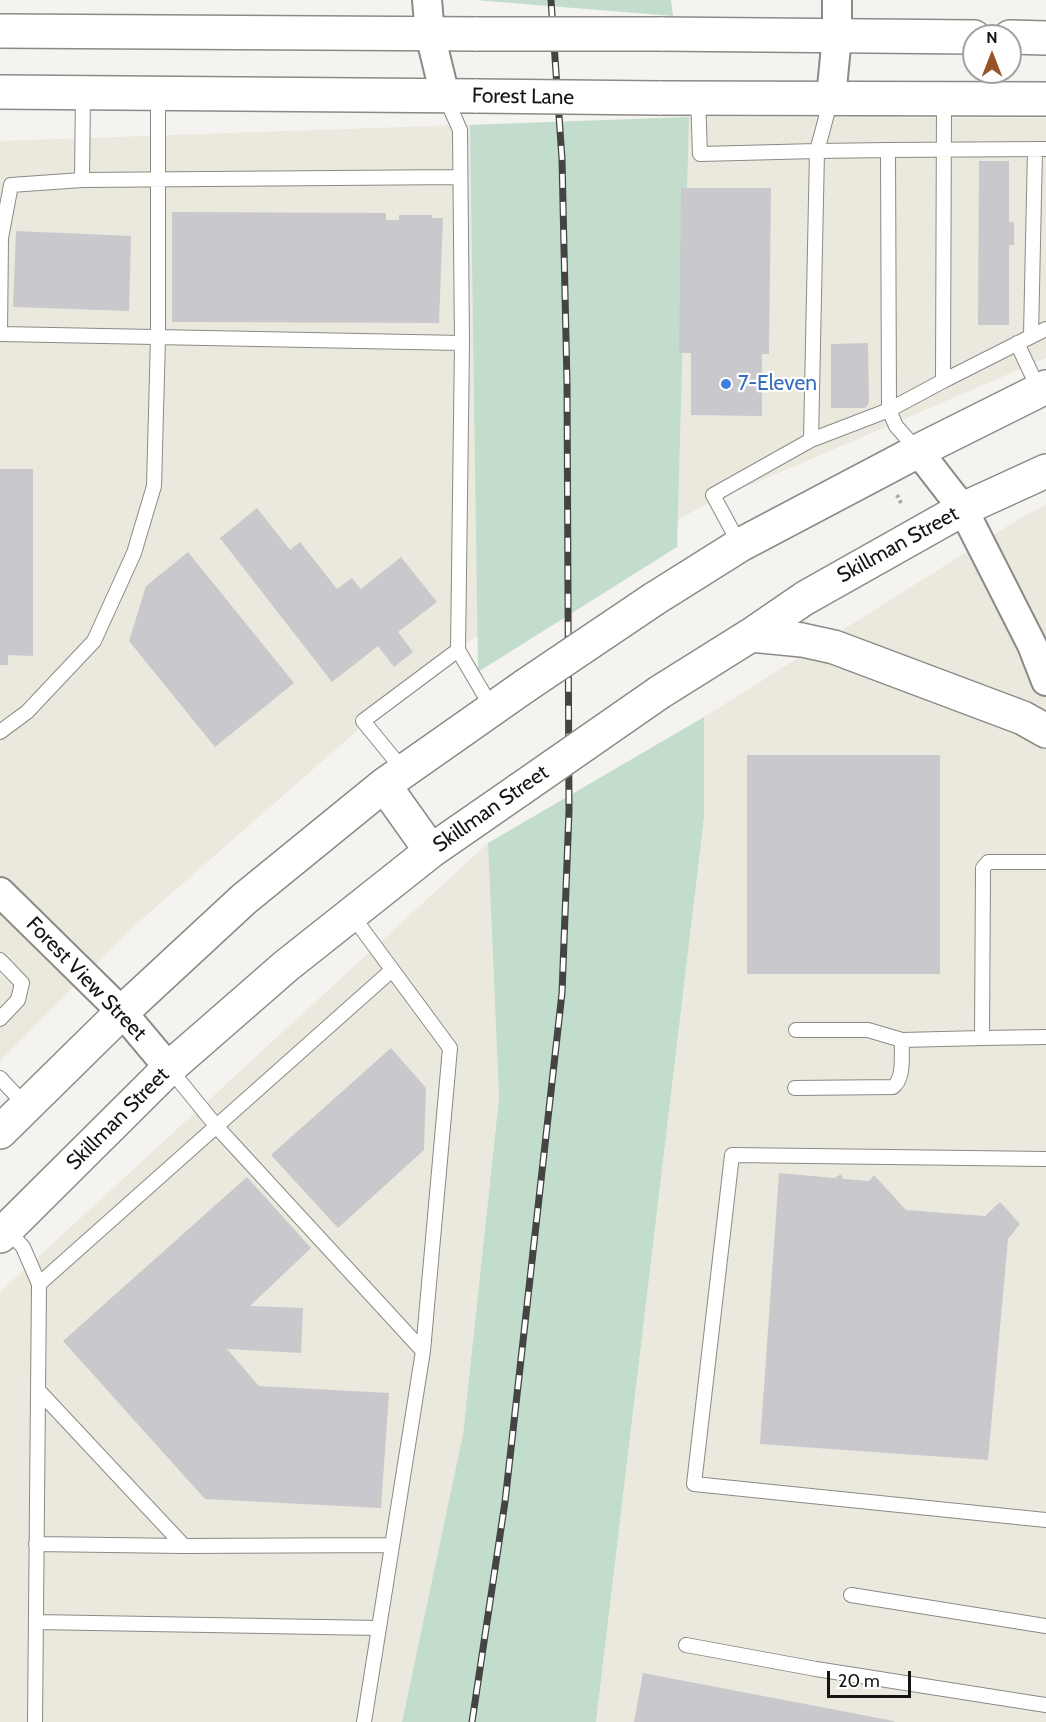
<!DOCTYPE html>
<style>
body{margin:0}
#map{position:relative;width:1046px;height:1722px;overflow:hidden;background:#f4f3ef;font-family:Cabin,sans-serif}
canvas{display:block}
.north{position:absolute;left:962px;top:24px;width:60px;height:60px;box-sizing:border-box;background:#fff;border:2px solid #a1a1a1;border-radius:50%;rotate:0deg;font-size:16px;font-weight:700;line-height:24px;text-align:center;color:#141413}
.north::after{content:'';display:block;margin:auto;width:21px;height:27px;background:#985426;clip-path:polygon(50% 0,100% 100%,50% 72%,0 100%)}
.scale{position:absolute;left:827px;top:1671px;width:84px;height:27px;box-sizing:border-box;border:3px solid #141413;border-top:0;padding-left:8px;font-size:18px;line-height:21px;white-space:nowrap;color:#141413;-webkit-text-stroke:4px #fff;paint-order:stroke}
</style>
<div id="map">
<canvas width="1046" height="1722"></canvas>
<div class="north">N</div>
<div class="scale">20 m</div>
</div>
<script>
const ctx = document.querySelector('canvas').getContext('2d');
ctx.lineJoin = 'round';
function fillPath(path, color) { ctx.fillStyle = color; ctx.fill(path, 'evenodd'); }
function trace(path, color, width, dash) { ctx.strokeStyle = color; ctx.lineWidth = width; ctx.lineCap = dash ? 'butt' : 'round'; ctx.setLineDash(dash || []); ctx.stroke(path); }
function write(font, color, halo, rows, align = 'center') {
  ctx.font = font + ' Cabin,sans-serif'; ctx.lineWidth = 4.5; ctx.setLineDash([]); ctx.textBaseline = 'middle'; ctx.strokeStyle = halo; ctx.fillStyle = color; for (const [text, x, y, turn = 0] of rows) {
    ctx.save(); ctx.translate(x, y); ctx.rotate((+turn || 0) * Math.PI / 180); ctx.textAlign = isNaN(turn) ? turn : align; if (halo) ctx.strokeText(text, 0, 0); ctx.fillText(text, 0, 0); ctx.restore();
  }
}
const built = new Path2D(`
 M689,117l357,1v240l-342,147 -264,153 -308,270 -132,133v-920z
 M1046,505v1217h-450l108,-904v-101l323,-203z
 M488,843l11,255 -36,336 -61,288h-402v-430z`);
const green = new Path2D(`
 M475,0h196l2,16z
 M689,117l-12,430 -199,125 -8,-547z
 M704,717v101l-108,904h-194l61,-288 36,-336 -11,-255z`);
const building = new Path2D(`
 M979,161h30v61h5v23h-5v80h-31z
 M681,188h90l-2,166h-7v62l-71,-1v-62h-12z
 M172,212l214,1v7h13v-5h33v3h11l-4,105 -267,-1z
 M16,231l115,5 -2,75 -116,-4z
 M868,343l1,60 -4,5h-34v-64z
 M0,469h33v187l-25,-1v10h-8z
 M257,508l33,42 10,-8 37,47 15,-11 9,11 40,-32 36,45 -39,30 15,20 -19,15 -16,-21 -46,36 -112,-144z
 M188,552l106,131 -79,64 -86,-106 17,-55z
 M747,755h193v219h-193z
 M391,1048l35,40 -2,62 -86,78 -67,-73z
 M779,1173l56,5 6,-4 2,5 26,2 5,-6 32,35 79,6 15,-14 20,22 -12,15 -20,221 -228,-16z
 M247,1177l64,71 -61,58 53,2 -2,45 -74,-4 32,37 130,7 -8,115 -176,-9 -142,-158z
 M643,1673l251,48v1h-260z`);
const path = new Path2D(`
 M897,495l4,8`);
const service = new Path2D(`
 M698,98l2,56 117,-3 -6,289 78,-30 54,-29
 M831,99l-14,52 71,-1 1,260 7,16 22,25
 M944,100l-1,281 103,-52
 M888,150l158,-1
 M82,180l378,-3
 M0,334l1,-96 10,-53 71,-5 1,-87
 M1,334l461,9 -2,-213 -15,-34
 M1031,335l4,-186
 M462,343l-4,307 34,58
 M1017,343l22,47
 M740,545l-27,-50 98,-55
 M0,732l27,-20 67,-71 40,-88 20,-67 4,-148v-244
 M404,771l-41,-50 95,-71
 M1046,862h-58l-5,6 -1,170 64,-1
 M351,914l99,134 -27,303 -59,371
 M0,960l22,23 -4,17 -18,19
 M796,1030h72l34,10 80,-2
 M169,1068l48,59 206,224
 M0,1078l26,28
 M795,1088l98,-1c12,-9 8,-33 9,-47
 M1046,1159l-314,-4 -38,329 352,36
 M6,1229l17,18 16,37 -4,438
 M39,1284l353,-314
 M38,1390l146,156 208,-1
 M36,1544l148,2
 M851,1595l195,31
 M36,1622l343,6
 M686,1645l130,24 230,36`);
const minor = new Path2D(`
 M427,0l3,34 15,62
 M831,98l6,-62v-36
 M918,451l45,58 69,136 14,36
 M0,892l122,120 47,56`);
const secondary = new Path2D(`
 M0,31l477,3
 M660,34l314,3
 M1010,37l36,1
 M0,92l477,4
 M659,98l387,1
 M654,599l86,-54 178,-94 128,-64
 M751,635l51,5 32,7 189,71 23,13
 M660,692l91,-57 54,-37 158,-89 83,-38
 M384,785l47,66
 M0,1132l122,-120 122,-113 140,-114 141,-99
 M0,1236l169,-168 117,-102 145,-115 88,-61`);
const rail = new Path2D(`
 M472,1722l33,-220 57,-509 7,-182 -2,-428 -5,-224 -11,-159`);
const secondaryBridge = new Path2D(`
 M477,34h183
 M477,96l182,2
 M525,686l129,-87
 M519,790l141,-98`);
const markers = [
 [726,384,6,"#3f7fe0"]
];
const streetNames = [
 ["Forest Lane",523,97,1],
 ["Skillman Street",898,545,-29],
 ["Skillman Street",491,809,-35],
 ["Forest View Street",86,979,46],
 ["Skillman Street",118,1119,-45]
];
const shopNames = [
 ["7-Eleven",738,384]
];
fillPath(built, '#ebe9de');
fillPath(green, '#c3ddcd');
fillPath(building, '#c9c8cc');
trace(service, '#8a8a86', 16);
trace(minor, '#8a8a86', 32);
trace(secondary, '#8a8a86', 36);
trace(path, '#a6a6a3', 4, [3, 3]);
trace(service, '#fff', 14);
trace(minor, '#fff', 28);
trace(secondary, '#fff', 33);
trace(rail, '#444443', 7);
trace(rail, '#fff', 4.5, [14]);
trace(secondaryBridge, '#8a8a86', 36, []);
trace(secondaryBridge, '#fff', 33);
for (const [x, y, r, color] of markers) { const dot = new Path2D(); dot.arc(x, y, r, 0, 2 * Math.PI); ctx.fillStyle = color; ctx.fill(dot); trace(dot, '#fff', 2); }
write('21px', '#141413', '#fff', streetNames);
write('21px', '#366cbe', '#fff', shopNames, 'left');
</script>
